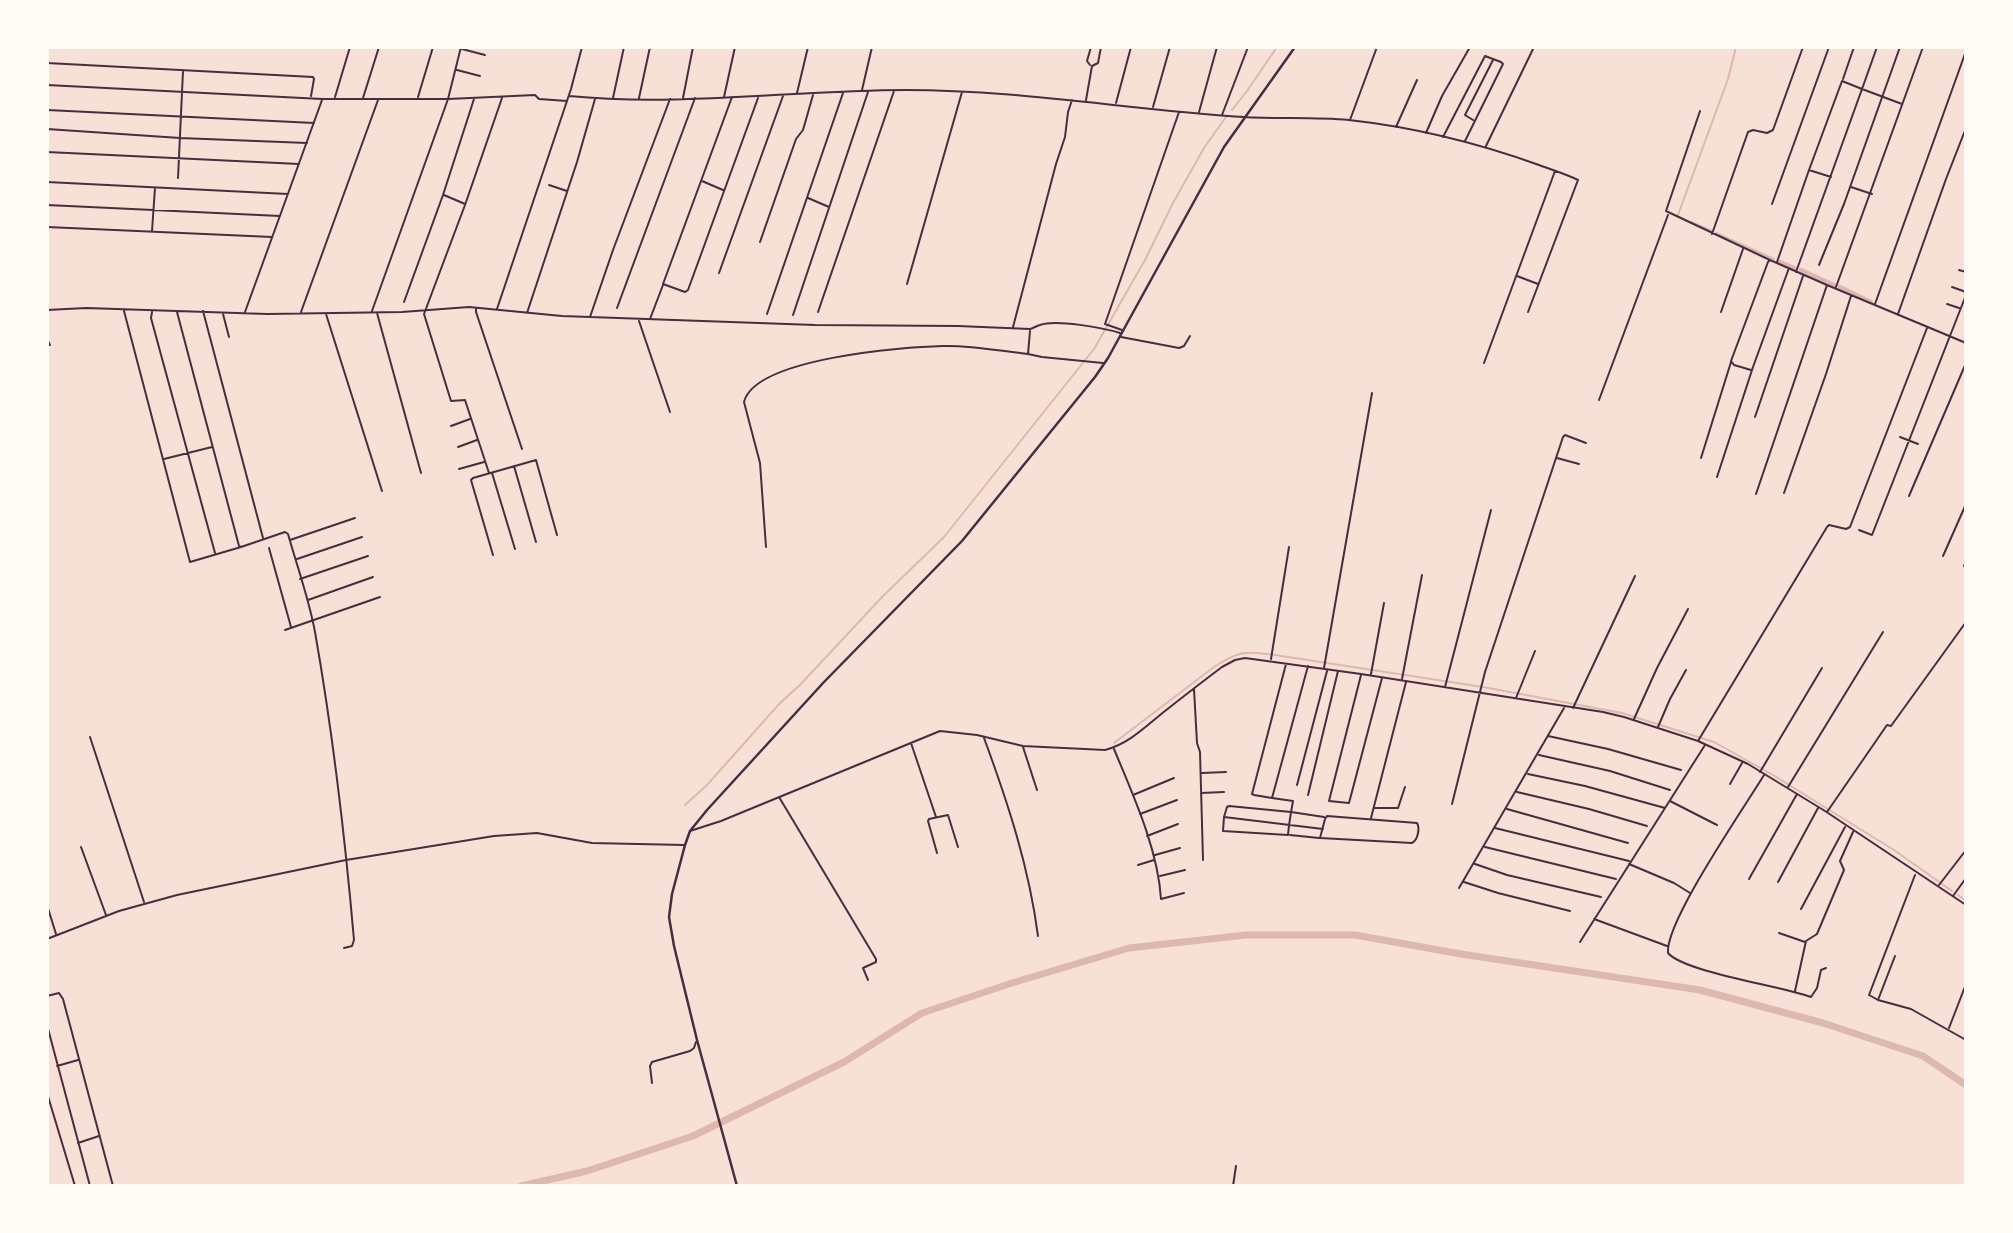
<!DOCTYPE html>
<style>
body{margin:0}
#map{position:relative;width:2013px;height:1233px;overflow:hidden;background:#f7e1d7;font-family:"Source Sans 3",sans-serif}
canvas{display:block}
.frame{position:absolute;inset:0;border:49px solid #fffaf5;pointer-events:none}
</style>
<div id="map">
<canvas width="2013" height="1233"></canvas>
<div class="frame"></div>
</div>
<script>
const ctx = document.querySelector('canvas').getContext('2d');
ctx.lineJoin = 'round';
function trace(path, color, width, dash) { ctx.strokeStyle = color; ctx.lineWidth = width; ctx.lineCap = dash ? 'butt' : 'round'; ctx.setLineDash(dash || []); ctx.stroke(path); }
const stream = new Path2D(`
 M1232,110l15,-19 30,-44
 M1678,215l50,-136 8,-32
 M1691,222l21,9
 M1716,233l58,26
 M1114,743l100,-76c26,-17 31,-16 61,-12l208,32 139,26 92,29 59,33 121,75 58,41
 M685,805l22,-20 73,-82 20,-18 83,-89 61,-59 150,-188 51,-89 28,-57 31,-55 22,-31
 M1958,895l8,6`);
const canal = new Path2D(`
 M1780,262l14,6
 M1801,270l33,15
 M1840,287l31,15`);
const river = new Path2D(`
 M521,1186l66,-15 106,-35 151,-74 78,-49 90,-30 117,-35 117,-13h109l106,19 239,36 123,33 100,33 43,29`);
const minor = new Path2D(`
 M462,49l23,6
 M47,63l266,14 1,2 -3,17
 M1090,65l-3,-4 4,-14
 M457,70l23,6
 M1843,79l11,-32
 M47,85l275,14h126l87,-4 4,4 28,2
 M862,90l10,-43
 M797,93l11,-46
 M569,96c112,11 225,-6 337,-6 113,0 225,20 337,27 36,2 71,0 106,3 64,7 129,23 190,45 13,5 27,9 39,15l-50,132
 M335,97l15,-50
 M418,97l15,-50
 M724,97l11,-50
 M732,97l-69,187 22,8 3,-2 70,-192
 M363,98l16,-51
 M613,98l11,-51
 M639,98l11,-51
 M683,98l10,-51
 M1086,100l6,-34 6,-3 3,-16
 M1116,103l15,-56
 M1153,107l17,-60
 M47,110l267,13
 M1700,111l-34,100 104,49
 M1199,112l18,-65
 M1222,115l26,-68
 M1350,120l27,-73
 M1473,120l-8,-5 28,-55
 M1396,127l21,-47
 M47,129l133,9 127,5
 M1426,133l16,-37 28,-49
 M1443,137l42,-81 16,6 2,2 -38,77
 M1486,146l48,-99
 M47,152l252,12
 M1809,170l33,-89 20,8 15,-42
 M178,178l5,-107
 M702,181l21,9
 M47,182l241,12
 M549,185l18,6
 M1851,187l21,7
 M444,195l21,9
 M808,198l21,9
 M1772,204l57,-157
 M47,205l233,11
 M47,227l225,10
 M152,231l3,-43
 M1712,234l36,-102 5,-2 14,3 6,-3 30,-83
 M760,242l36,-103 7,-9 10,-35
 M1777,262l32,-92 22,7
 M1819,265l25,-61 56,-157
 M1959,270l7,2
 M1796,272l66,-183 40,15
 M719,273l64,-177
 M1517,276l21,8
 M907,284l55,-192
 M1836,287l87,-240
 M1952,287l14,5
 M404,302l39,-107 31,-96
 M1875,304l91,-253
 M1947,304l12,4
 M617,308l78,-210
 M476,309v3l46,137
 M497,309l74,-220 11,-42
 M47,310l39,-2 181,6 135,-2 67,-5 93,9 253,9 143,1 72,3c4,-1 6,-3 10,-4 16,-6 64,3 80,8
 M124,311l66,251 51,-15
 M203,311l60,227
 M372,311l76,-212 13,-52
 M152,312l-1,6 64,235
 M177,312l62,234 2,1 44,-15 3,2c9,32 21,65 27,98 18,102 30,205 39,308l-2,6 -8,2
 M245,312l77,-212
 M301,312l77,-212
 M818,312l76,-221
 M1721,312l22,-63
 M377,313l44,160
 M527,313l50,-151 18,-63
 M223,314l6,23
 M326,314l56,177
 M767,314l76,-221
 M1898,314l48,-135 20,-51
 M793,315l75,-223
 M590,317l23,-67 57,-151
 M650,319l13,-34
 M639,321l31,91
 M1013,327l43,-163 9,-27 3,-25 4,-12
 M1122,330l-17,-6 74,-212
 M1030,331l-2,23 14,3 61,6
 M1121,337l58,11 5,-2 6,-10
 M47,339l3,6
 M1484,363l71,-192
 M1751,370l-17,-5 -3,-4 37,-99 2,-2 57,25
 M1599,400l69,-185
 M1755,417l48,-141
 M451,426l19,-7
 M1900,437l18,7
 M458,447l19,-7
 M1557,458l22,6
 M1701,458l30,-96
 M164,459l48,-12
 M514,466l22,76
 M459,469l25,-7
 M489,473l-24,-73 -14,1 -27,-87 41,-109 37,-107
 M492,473l23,76
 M1717,477l36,-110 36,-99
 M1784,493l42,-119 25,-78
 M1756,494l71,-209 139,58
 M1909,496l57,-133
 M1859,530l13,5 94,-240
 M290,540l65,-22
 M766,547l-6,-84 -16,-61c11,-44 159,-55 199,-56 27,-1 58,5 85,8
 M269,548l22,79
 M493,555l-22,-75 2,-2 63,-18 21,75
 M1943,556l23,-52
 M297,559l65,-22
 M1964,566l2,-5
 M300,579l68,-23
 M308,600l65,-23
 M285,630l95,-33
 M1271,659l18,-112
 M1286,664l-34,130 2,1 18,3 36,-132
 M1324,668l48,-275
 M1371,674l13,-71
 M1361,675l-32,126 20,2 33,-125
 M1402,679l20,-104
 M1445,687l46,-177
 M1194,689l3,54 3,9 3,108
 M1516,698l19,-47
 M1573,708l62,-132
 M1634,719l23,-51 31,-59
 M1658,727l12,-28 16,-29
 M1548,736l60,13 73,21
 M90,737l54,165
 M984,738c24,65 45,129 54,198
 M1698,741l129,-214 2,-2 17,4 4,-2 77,-199
 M911,743l25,74
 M1023,747l14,43
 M1114,749c19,46 44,100 47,150l23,-6
 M1539,755l71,16 60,19
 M1760,772l62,-104
 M1202,773l24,-1
 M1528,774l57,12 80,22
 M1764,775c-20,33 -99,147 -96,178 16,19 113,33 143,44l6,-9 4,-18 5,-2
 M1730,784l12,-21
 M1297,785l30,-114
 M1788,787l95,-155
 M1517,792l72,17 58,17
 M1201,793l23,-1
 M1133,795l41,-17
 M1308,795l30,-124
 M779,797l97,162v3l-13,6 5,12
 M1272,798l21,3c-2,11 -4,22 -5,34l-65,-4 1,-14 99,12
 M1670,801l47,24
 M1452,804l33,-132 78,-235 2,-2 21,8
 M1374,808h24l7,-21
 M1507,809l121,34
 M1827,812l60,-87 4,1 75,-104
 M1140,814l37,-14
 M1327,816l90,7c3,5 1,17 -5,20l-92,-5 5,-19z
 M1224,817l3,-10 2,-1 62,6 33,5
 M1371,818l35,-136
 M1495,828l134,33
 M690,831l31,-10 219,-90 37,4 46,11 82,4c24,-6 41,-24 60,-39 19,-15 37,-29 57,-44l13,-7 10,-2 116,16 242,38 21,5 74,24 50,23 77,47 141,94
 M1290,835l29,3
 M1147,836l31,-12
 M81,847l25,68
 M1485,847l131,32
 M937,853l-9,-32 1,-2 19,-4 10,32
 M1155,855l25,-7
 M1475,864l32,11 94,22
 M1629,864l45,19 16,10
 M1138,865l16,-5
 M1915,875l-46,120 9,5 33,9 55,31
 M1160,876l25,-6
 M1749,879l48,-85
 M1464,882l34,11 72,18
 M1778,882l40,-74
 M1939,885l27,-35
 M1459,888l105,-180
 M1953,896l13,-18
 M47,905l9,29
 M1801,909l44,-82
 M1594,919l73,27
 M1779,933l26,9
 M47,939l72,-28 58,-16 169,-35 148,-24 43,-3 55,10 92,2
 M1580,942l125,-197
 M1795,991l11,-50 11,-7 27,-64 -4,-9 13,-29
 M47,996l12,-3 4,6 50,187
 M1878,1000l17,-44
 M47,1025l43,161
 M1949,1028l17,-44
 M57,1066l21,-6
 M652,1083l-2,-17 2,-4 38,-11 4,-3 2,-6
 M47,1093l28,93
 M78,1143l21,-7
 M1233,1186l3,-20`);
const trunk = new Path2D(`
 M737,1186l-40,-146 -23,-94 -5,-29 3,-23 13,-49 5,-14 17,-21 117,-128 138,-141 133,-164 13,-19 116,-211 71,-100`);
trace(stream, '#dcb8b0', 2);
trace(canal, '#dcb8b0', 4.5);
trace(river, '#dcb8b0', 7);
trace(minor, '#4a2c40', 2);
trace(trunk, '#4a2c40', 2.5);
</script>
